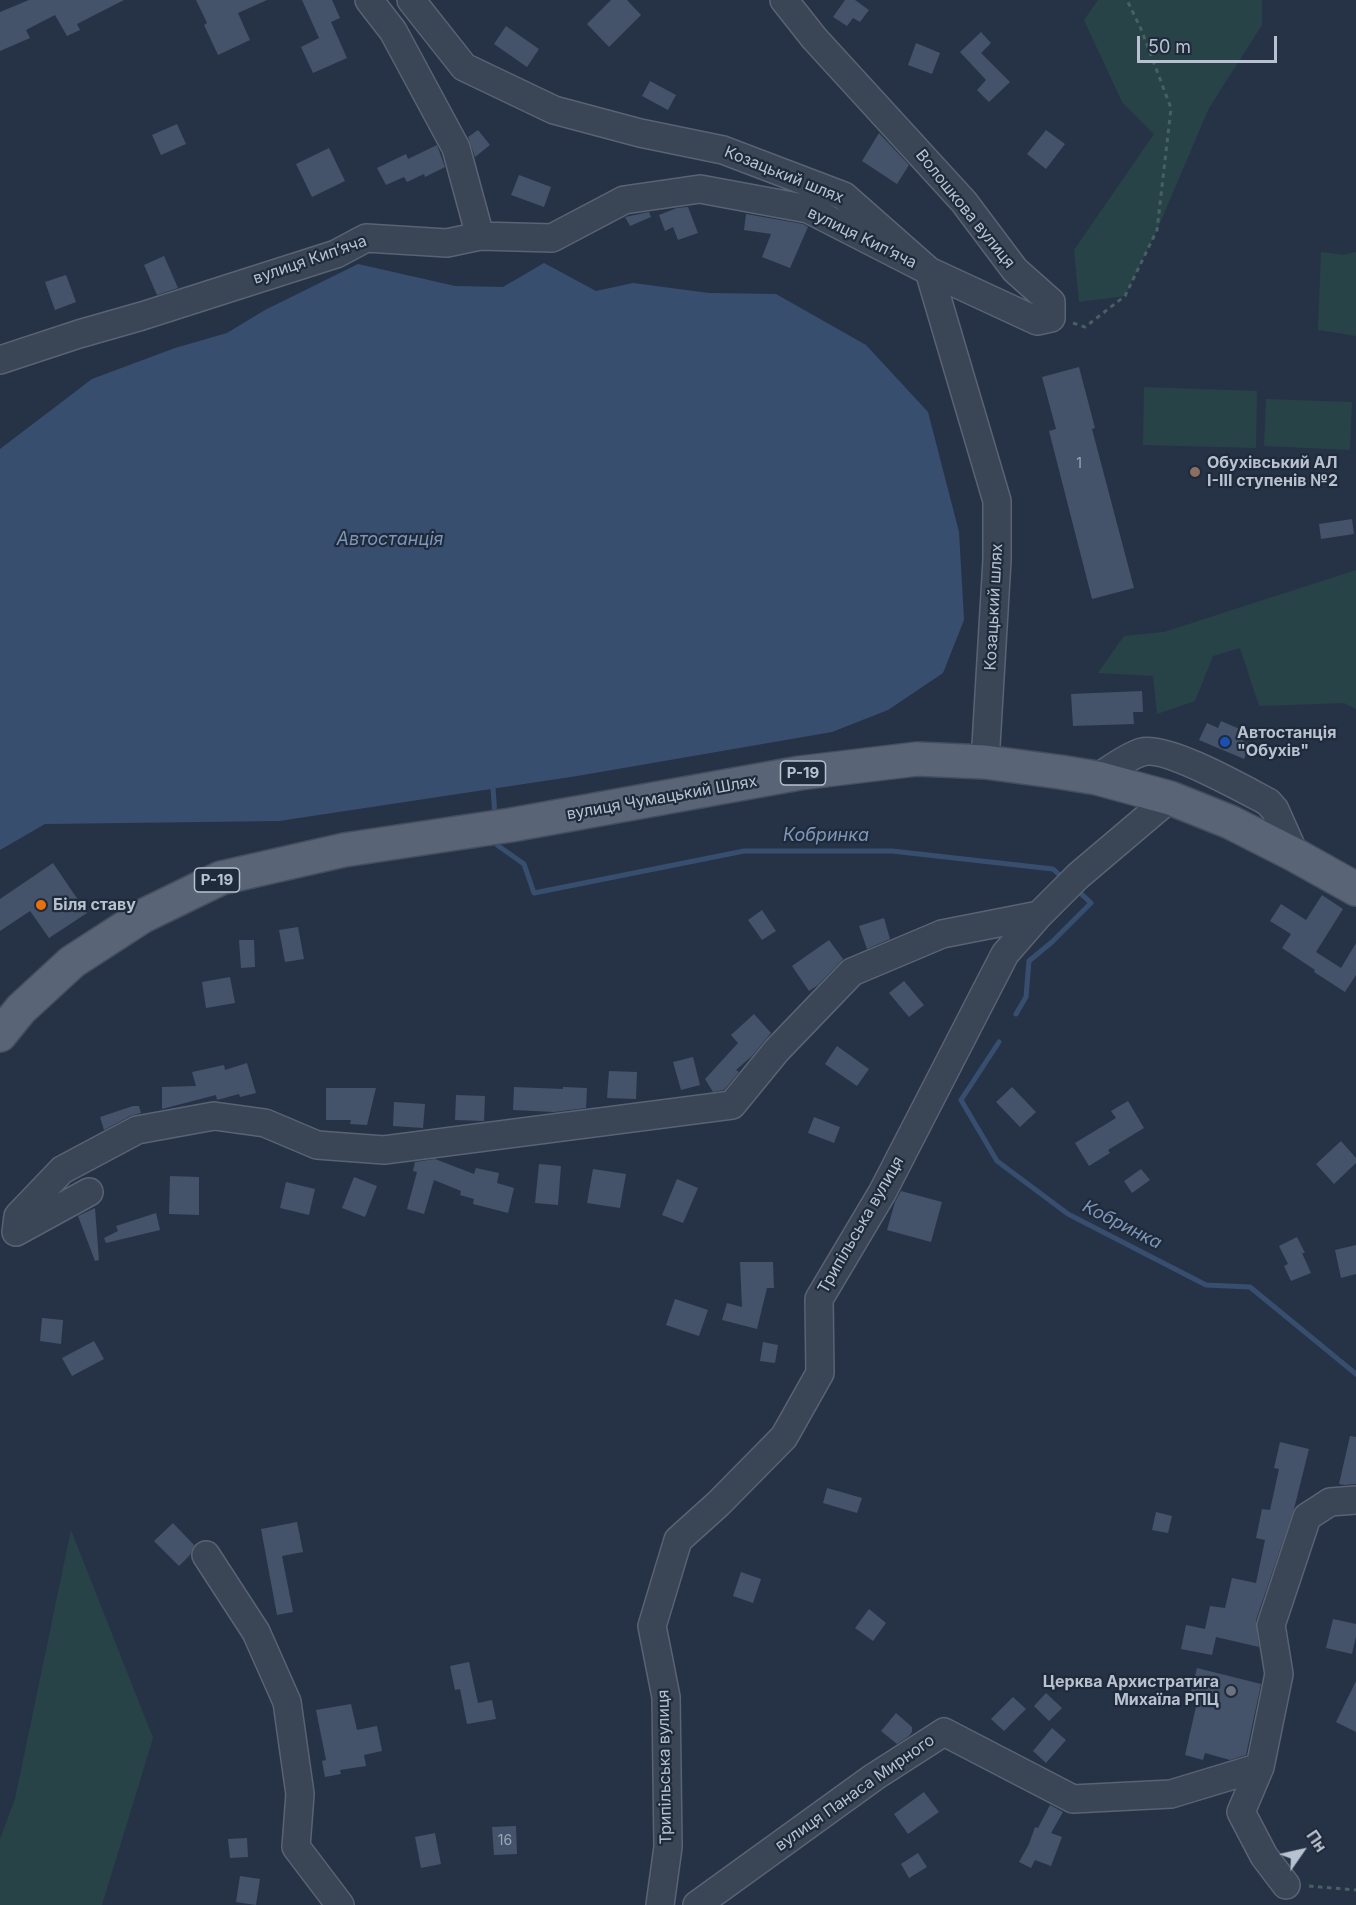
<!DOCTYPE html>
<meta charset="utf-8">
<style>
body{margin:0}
#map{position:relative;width:1356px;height:1905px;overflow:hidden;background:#263347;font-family:Inter,sans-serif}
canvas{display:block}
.north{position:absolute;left:1272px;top:1821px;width:60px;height:60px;-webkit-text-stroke:4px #1f2a3b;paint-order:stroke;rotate:56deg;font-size:16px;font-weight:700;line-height:24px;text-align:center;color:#b8c1cf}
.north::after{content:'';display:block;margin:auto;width:21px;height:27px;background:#b8c1cf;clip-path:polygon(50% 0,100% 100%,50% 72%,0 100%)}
.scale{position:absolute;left:1137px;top:36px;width:140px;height:27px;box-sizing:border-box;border:3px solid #b8c1cf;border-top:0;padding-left:8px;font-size:18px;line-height:21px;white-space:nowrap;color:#b8c1cf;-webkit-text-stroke:4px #1f2a3b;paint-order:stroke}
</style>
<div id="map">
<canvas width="1356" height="1905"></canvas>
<div class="north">Пн</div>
<div class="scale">50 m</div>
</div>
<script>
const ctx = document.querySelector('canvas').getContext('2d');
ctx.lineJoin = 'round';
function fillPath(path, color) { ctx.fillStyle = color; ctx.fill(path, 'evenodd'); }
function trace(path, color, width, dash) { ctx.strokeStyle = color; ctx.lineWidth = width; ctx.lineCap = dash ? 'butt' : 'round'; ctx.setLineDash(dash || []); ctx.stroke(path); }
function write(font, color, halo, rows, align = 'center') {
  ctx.font = font + ' Inter,sans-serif'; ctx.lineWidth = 4.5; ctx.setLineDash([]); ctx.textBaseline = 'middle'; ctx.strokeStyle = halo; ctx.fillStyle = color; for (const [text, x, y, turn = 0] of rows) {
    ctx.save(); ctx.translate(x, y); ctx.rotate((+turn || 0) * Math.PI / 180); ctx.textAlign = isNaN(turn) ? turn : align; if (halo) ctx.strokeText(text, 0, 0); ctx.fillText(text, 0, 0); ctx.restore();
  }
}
const green = new Path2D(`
 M1098,0h164v25l-53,83 -52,122 -32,66 -46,6 -5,-52 80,-116 -32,-32 -38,-82z
 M1321,252l23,3 12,-3v84l-38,-6z
 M1144,387l113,4 -1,57 -113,-3z
 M1266,399l86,3 -2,48 -86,-4z
 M1356,570v139l-12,-6 -85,3 -19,-58 -27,8 -18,45 -38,13 -4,-38 -55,-3 26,-37 40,-4z
 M71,1530l82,208 -51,167h-102v-66l15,-40z`);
const water = new Path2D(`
 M544,263l52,28 37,-8 76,10 67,1 90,51 62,67 31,120 5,88 -21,53 -55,37 -56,22 -255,44 -298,45 -234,3 -45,26v-401l92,-70 83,-31 52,-15 38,-23 93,-46 97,22 48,1z`);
const stream = new Path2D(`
 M493,788l2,28
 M496,837l1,8 27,19 10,29 210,-42h148l161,18 11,10
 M1016,1014l10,-17 3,-36 23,-19 39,-39 -15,-14
 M999,1042l-38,58 36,61 71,53 138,71 44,2 106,87`);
const building = new Path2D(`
 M29,0h95l-47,24 3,6 -13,6 -12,-21 -29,15 4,8 -30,13v-39z
 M196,0h71l-29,13 12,27 -32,15 -14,-30 3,-2z
 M302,0h30l8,18 -9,4 16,36 -34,15 -12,-26 18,-9z
 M611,0h16l14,15 -32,32 -22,-23z
 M845,0h10l14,10 -9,12 -7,-4 -6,8 -14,-9z
 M506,26l33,23 -12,18 -33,-23z
 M981,32l10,11 -10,10 29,29 -21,20 -12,-12 9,-10 -26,-28z
 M916,43l24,10 -8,21 -24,-9z
 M650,81l26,14 -8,15 -26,-14z
 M177,124l9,20 -25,11 -9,-20z
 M478,130l12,15 -15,12 -7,-20z
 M1046,130l19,14 -19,25 -19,-15z
 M879,133l30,32 -12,19 -35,-23z
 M437,145l8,22 -20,10 -1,-3 -17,8 -3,-5 -18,8 -9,-17 29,-14 2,5z
 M329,148l16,33 -33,16 -16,-33z
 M519,175l32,12 -7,20 -33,-12z
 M688,207l10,26 -20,7 -5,-13 -8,4 -6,-16 18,-7z
 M649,212l2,5 -21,9 -5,-9z
 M746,214l57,10 5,3 -18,41 -28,-11 9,-23 -27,-4z
 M164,256l14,32 -21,7 -13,-30z
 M66,275l10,27 -21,8 -10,-28z
 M1079,367l16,61 -3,1 42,159 -42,11 -43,-168 7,-2 -14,-52z
 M1352,519l2,15 -33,5 -2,-15z
 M1142,691l1,21h-10l1,12 -61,2 -2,-32z
 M1221,721l21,9 -3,9 11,5 -6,15 -45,-19 8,-17 11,5z
 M53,863l34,50 -38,25 -19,-27 -30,20v-32z
 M1322,895l21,14 -27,43 25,16 15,-25v32l-11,17 -31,-20 1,-2 -33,-22 9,-14 -21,-13 11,-17 25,16z
 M762,910l14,21 -14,9 -14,-20z
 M884,918l6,21 -23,10 -8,-23z
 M298,927l6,32 -19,3 -6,-32z
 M239,940h15l1,27 -14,1z
 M829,940l14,19 -25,26 -9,6 -17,-25z
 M230,977l5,26 -29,5 -4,-26z
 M904,981l20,24 -15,12 -20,-24z
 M754,1014l17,19 -19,23 -16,14 3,2 -15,18 -11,2 -8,-13 33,-36 -7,-8z
 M837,1046l32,23 -12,17 -32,-22z
 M693,1057l7,28 -19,5 -8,-28z
 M247,1063l9,30 -16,4 -1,-3 -22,6 -1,-5 -54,14v-22l34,-1 -4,-14 32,-7 1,5z
 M609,1071l28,1 -1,27 -29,-1z
 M514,1087l49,2v-2l24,1 -1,20 -32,4 -41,-2z
 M1012,1087l24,25 -16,15 -24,-25z
 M326,1088h50l-9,37 -17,-1 1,-4h-25z
 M456,1095l29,1 -1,25 -29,-1z
 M1128,1101l16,27 -36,22 2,3 -21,13 -14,-23 41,-25 -5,-7z
 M394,1102l31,2 -2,24 -30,-2z
 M133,1106h6l2,7 -11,3 -26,14 -4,-13z
 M814,1117l26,10 -6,16 -26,-10z
 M1341,1141l15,17v5l-22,21 -18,-20z
 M435,1159l39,15 2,-6 23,5 -2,10 17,5 -6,25 -35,-9 1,-5 -14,-4 1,-4 -27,-11 -10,34 -17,-5 10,-37 -4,-1 2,-9z
 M539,1164l22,2 -3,39 -23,-2z
 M593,1169l33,5 -6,34 -33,-5z
 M1141,1169l9,11 -18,13 -8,-12z
 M170,1176l29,1v38l-30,-1z
 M354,1177l23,9 -12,31 -23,-9z
 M677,1179l21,9 -15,35 -21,-8z
 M286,1182l29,7 -6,26 -29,-7z
 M901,1191l41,11 -11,40 -44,-12 8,-28z
 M95,1208l4,52 -4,1 -17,-45z
 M156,1213l4,17 -54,13 -2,-5 14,-7 -2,-5z
 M1297,1237l8,16h-3l9,20 -20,8 -7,-15 4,-2 -9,-18z
 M1356,1245v29l-15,4 -6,-28z
 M740,1262h33l1,26h-7l-10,41 -35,-9 5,-17 15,4z
 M675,1299l33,11 -9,26 -33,-11z
 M42,1318l21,2 -2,24 -21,-3z
 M94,1341l10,18 -32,17 -10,-18z
 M763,1342l15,3 -3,18 -15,-2z
 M1350,1436l6,1v47l-12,1 -5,-1z
 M1280,1442l29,7 -15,60 -38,111 3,27 -43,-10 -4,18 -31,-6 5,-24 19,4 5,-23 15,2 7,-30 24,5 9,-43 -9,-2 6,-29 8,1 9,-41 -5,-1z
 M827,1488l35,10 -5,15 -34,-10z
 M1156,1512l16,4 -4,17 -16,-3z
 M297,1522l6,30 -21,4 11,56 -16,3 -16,-86z
 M173,1523l21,22 -4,10 -11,11 -25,-25z
 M741,1572l20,7 -8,24 -20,-7z
 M869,1609l17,14 -13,18 -18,-13z
 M1333,1619l23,5v12l-4,18 -26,-6z
 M469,1662l9,41 14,-3 4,19 -29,5 -7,-35 -5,1 -5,-24z
 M1197,1668l64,16 -15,71 -16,5 -25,-7 -2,7 -18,-5 13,-57 -8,-2z
 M1356,1681v51l-20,-10z
 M1046,1693l16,15 -13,13 -15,-15z
 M1013,1697l13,12 -22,22 -13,-12z
 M351,1704l6,26 20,-4 5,25 -18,4 2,11 -26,4 1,4 -16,3 -3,-16 4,-1 -10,-50z
 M896,1713l16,14v5l-3,4 -12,8 -16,-13z
 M1052,1728l14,12 -20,23 -13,-12z
 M924,1792l15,20 -31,22 -14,-20z
 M1050,1805l13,7 -12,21 11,4 -11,29 -16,-6 -4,8 -12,-6 10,-18 6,-17 3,1z
 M516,1826l1,28 -23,1 -2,-28z
 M435,1833l6,31 -20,4 -6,-31z
 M247,1838l1,19 -18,1 -2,-19z
 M918,1853l9,14 -18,11 -8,-14z
 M240,1876l20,3 -4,26 -20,-3z`);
const path = new Path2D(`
 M1073,323l12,4 40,-31 32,-66 14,-122 -30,-79 -14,-29
 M1309,1886l47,4`);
const minor = new Path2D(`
 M369,0l24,31 63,117 24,88
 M411,0l53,67 90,43 86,23 83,17 121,46 85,75 68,230v59l-12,202
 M0,360l79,-26 63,-18 194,-62 30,-16 81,5 33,-7 72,2 72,-38 76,-11 108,20 121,62 108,50 14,-3v-16l-36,-32 -51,-68 -150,-164 -30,-38
 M1097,778c14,-9 29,-21 45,-26 24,-7 103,38 126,50l7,8 20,45
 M89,1192l-73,40 2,-16 44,-46 75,-40 77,-14 51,7 52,22 67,5 348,-45 45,-55 75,-78 90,-38 97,-19
 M206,1555l50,77 31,70 13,92 -4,53 44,58
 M1286,1885l-22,-29 -23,-44 19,-45 19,-93 -8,-49 36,-108 23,-15 26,-2
 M660,1905l8,-58 -2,-150 -14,-71 26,-86 40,-36 66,-67 36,-64 -1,-74 63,-106 123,-239 34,-39 39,-39 92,-78
 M697,1905l177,-128 70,-45 129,67 98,-5 89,-27`);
const major = new Path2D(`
 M0,1035l21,-26 51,-47 71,-46 78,-38 123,-28 167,-25 289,-52 117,-14 68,3 75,10 37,6 73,20 60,24 65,33 61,34`);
const markers = [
 [1195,472,6,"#8d6e63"],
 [1225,742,6,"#1a4fb4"],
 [41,905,6,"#e8710a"],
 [1231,1691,6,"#6b7280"]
];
const numberNames = [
 ["1",1079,464],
 ["16",505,1841]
];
const shields = [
 [803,773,45],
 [217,880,45]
];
const shieldNames = [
 ["Р-19",803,773],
 ["Р-19",217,880]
];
const streetNames = [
 ["Козацький шлях",784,175,22],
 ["Волошкова вулиця",965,209,51],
 ["вулиця Кипʼяча",862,238,26],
 ["вулиця Кипʼяча",310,260,-19],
 ["Козацький шлях",994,607,-87],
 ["вулиця Чумацький Шлях",662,798,-10],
 ["Трипільська вулиця",861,1225,-60],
 ["Трипільська вулиця",665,1767,-91],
 ["вулиця Панаса Мирного",855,1793,-35]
];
const poiNames = [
 ["Обухівський АЛ",1207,463],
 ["І-ІІІ ступенів №2",1207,481],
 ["Автостанція",1237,733],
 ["\"Обухів\"",1237,751],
 ["Біля ставу",53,905],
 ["Церква Архистратига",1219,1682,"right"],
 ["Михаїла РПЦ",1219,1700,"right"]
];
const waterNames = [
 ["Автостанція",390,540],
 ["Кобринка",826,836],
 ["Кобринка",1122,1225,27]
];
fillPath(green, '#284347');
fillPath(water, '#384e6f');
trace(stream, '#384e6f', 5);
fillPath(building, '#445369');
trace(minor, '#596373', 30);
trace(major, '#444e5f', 36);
trace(path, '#466063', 3, [4.5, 4.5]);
trace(minor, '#3a4556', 27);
trace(major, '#596576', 33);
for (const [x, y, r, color] of markers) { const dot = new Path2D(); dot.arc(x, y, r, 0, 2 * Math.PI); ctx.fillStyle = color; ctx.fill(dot); trace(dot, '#1f2a3b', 2); }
write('14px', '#9ba6b6', null, numberNames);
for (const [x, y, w] of shields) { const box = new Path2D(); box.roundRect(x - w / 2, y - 12, w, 24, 4.5); ctx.fillStyle = '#1f2a3b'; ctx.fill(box); trace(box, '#b8c1cf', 1.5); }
write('bold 15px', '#b8c1cf', null, shieldNames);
write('16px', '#b8c1cf', '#1f2a3b', streetNames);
write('bold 16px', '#b8c1cf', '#1f2a3b', poiNames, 'left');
write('italic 18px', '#7d96b8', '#1f2a3b', waterNames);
</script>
